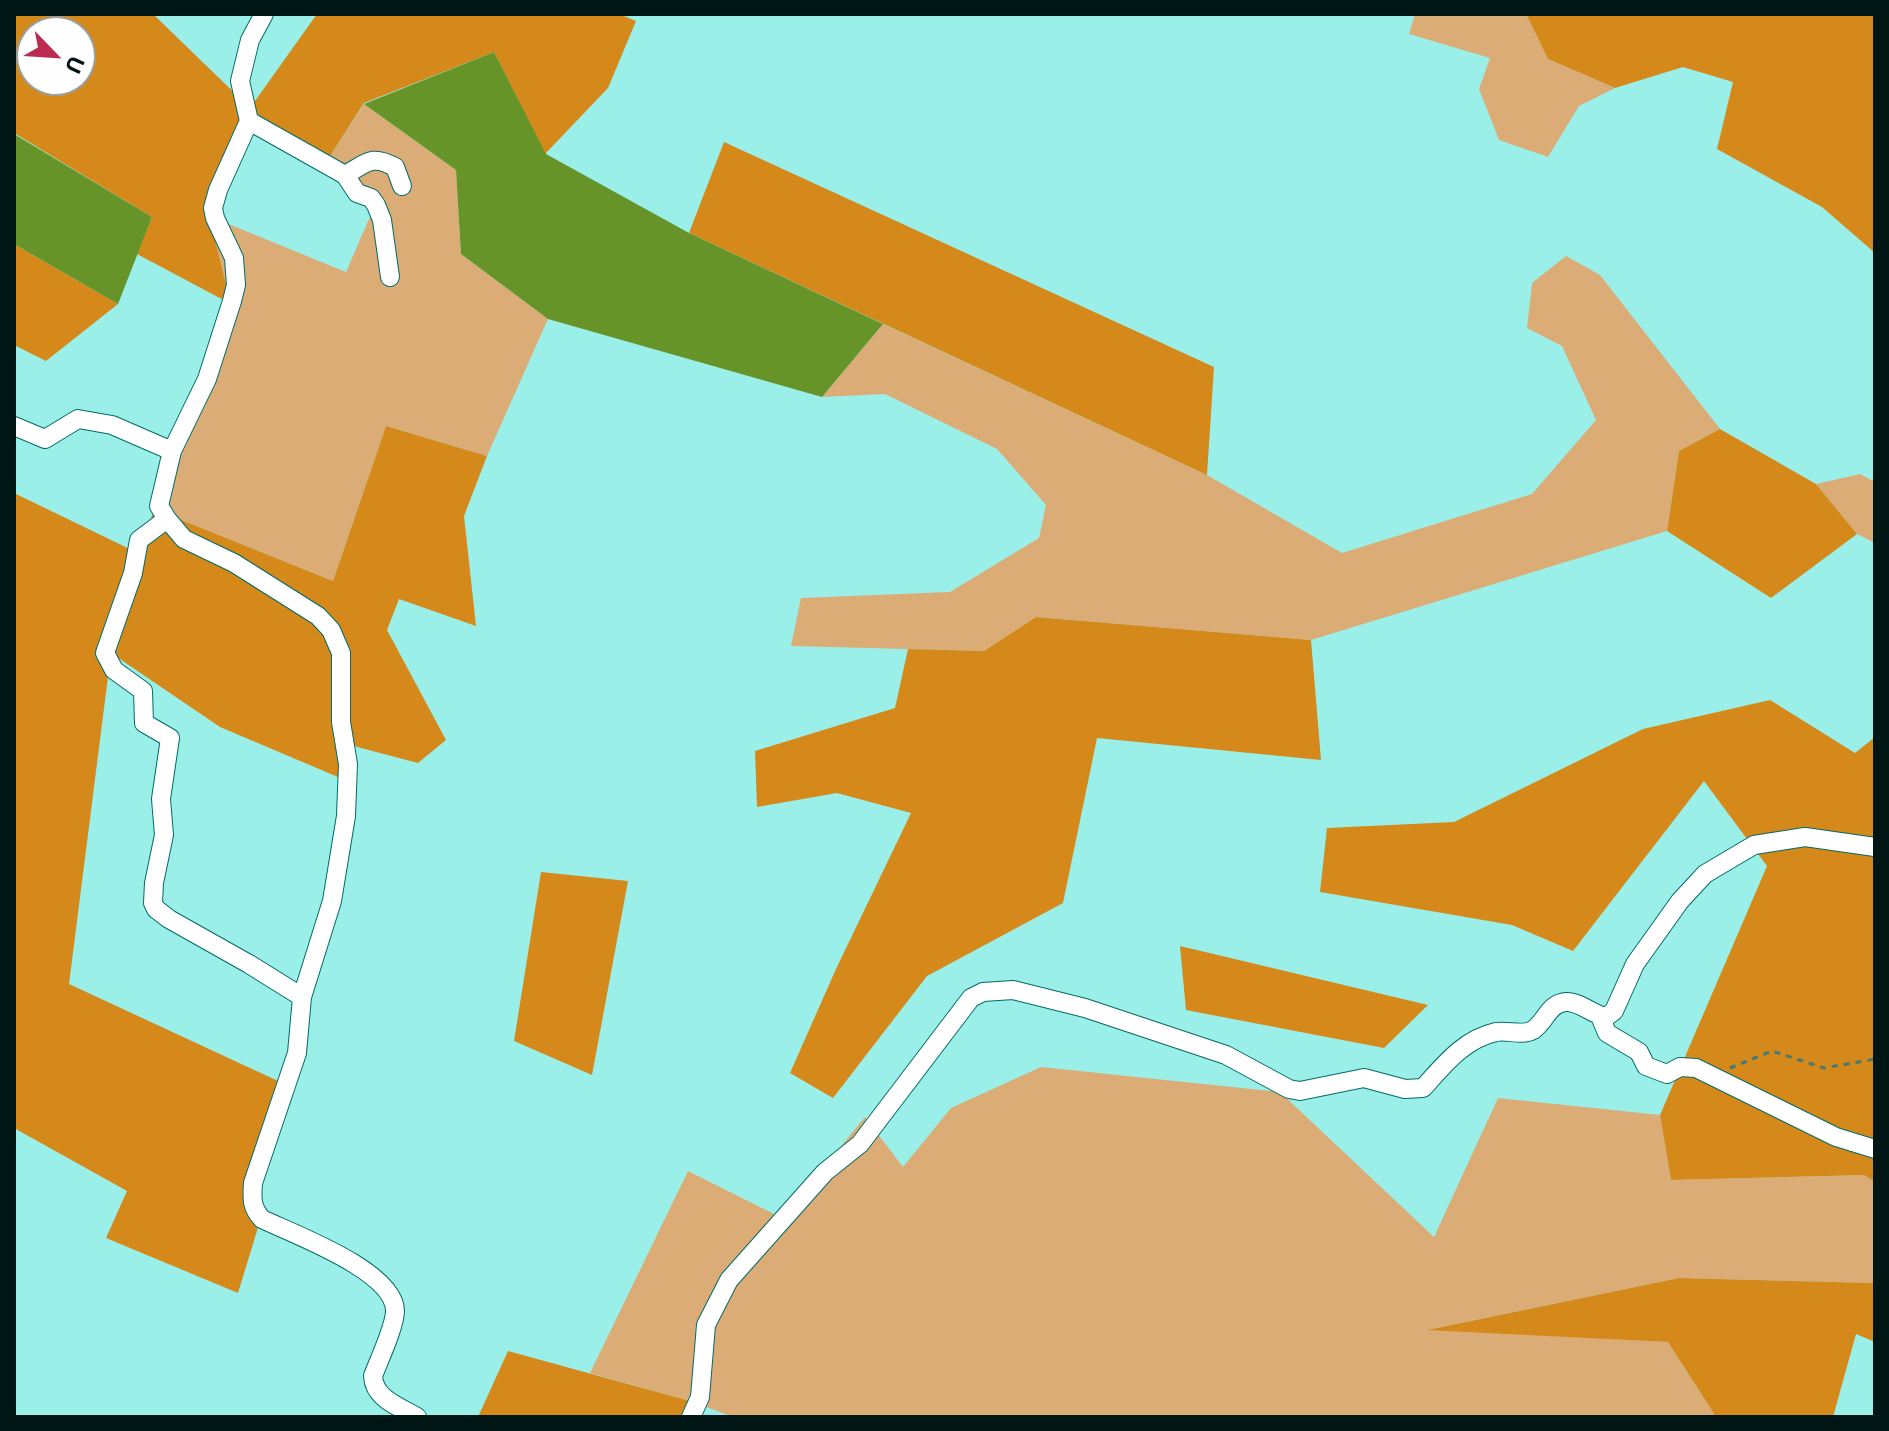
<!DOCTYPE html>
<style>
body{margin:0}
#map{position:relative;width:1889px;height:1431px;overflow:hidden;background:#9befe9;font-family:"Open Sans",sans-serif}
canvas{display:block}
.frame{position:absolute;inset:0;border:16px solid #001615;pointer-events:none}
.north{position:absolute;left:16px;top:16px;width:80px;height:80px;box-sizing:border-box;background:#fefefe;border:2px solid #98a1a1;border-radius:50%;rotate:115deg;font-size:22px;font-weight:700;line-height:32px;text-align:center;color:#001615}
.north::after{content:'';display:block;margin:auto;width:28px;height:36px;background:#ba2a53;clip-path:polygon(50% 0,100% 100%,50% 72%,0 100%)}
</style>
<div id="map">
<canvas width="1889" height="1431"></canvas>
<div class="frame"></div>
<div class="north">U</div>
</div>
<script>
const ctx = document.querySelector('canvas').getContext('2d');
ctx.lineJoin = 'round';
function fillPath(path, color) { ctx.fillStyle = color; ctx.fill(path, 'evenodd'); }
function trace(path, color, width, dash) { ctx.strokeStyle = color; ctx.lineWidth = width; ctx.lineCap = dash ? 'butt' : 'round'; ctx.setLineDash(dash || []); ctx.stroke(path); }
const green = new Path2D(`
 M1415,14h111l22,45 67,29 -36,18 -31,51 -49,-17 -20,-51 11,-31 -81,-24z
 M364,104l92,66 5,84 87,65 -61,137 -101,-30 -53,155 -179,-72 77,-205 -22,-88 137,56 33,-76 -52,-35z
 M1566,256l34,19 120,154 -41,22 -12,80 -356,109 -275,-23 -52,34 -193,-5 10,-48 149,-6 89,-54 7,-33 -49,-56 -112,-55 -63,3 61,-73 324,151 135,78 190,-59 64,-74 -34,-74 -35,-18 5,-45z
 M1860,474l15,8v61l-18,-9 -41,-50z
 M1041,1067l239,25 154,145 64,-139 162,17 11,65 193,-5 11,7v97l-3,4 -193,-5 -248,51 237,13 48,75h-983l-43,-16 -100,-28 98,-202 94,47 83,-101 38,50 48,-59z`);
const forest = new Path2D(`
 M14,14h139l97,94 67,-94h302l17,7 -28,67 -63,66 -51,-102 -130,51 -37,58 -77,-52 -41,107 22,88 -94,-50 15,-37 -138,-84zM32,32h48v48h-48z
 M1526,14h349v239l-53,-46 -105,-58 16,-67 -50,-15 -68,21 -67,-29z
 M724,142l490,225 -7,108 -518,-242z
 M14,244l104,60 -72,57 -32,-16z
 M386,426l101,30 -23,60 12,110 -77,-27 -12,31 59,110 -28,23 -72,-19 -1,36 -125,-53 -109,-74 -42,331 209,97 -32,113 14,27 -22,72 -132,-55 21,-47 -113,-63v-635l126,61 14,-45 179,72z
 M1720,429l96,55 41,50 -86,64 -104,-67 12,-80z
 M1036,617l275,23 10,120 -224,-22 -34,165 -136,73 -94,122 -43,-25 46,-104 75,-156 -74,-20 -80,14 -2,-56 140,-43 13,-59 76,2z
 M1770,700l85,53 20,-16v445l-11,-7 -193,5 -11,-65 107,-249 -63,-85 -131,170 -61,-26 -192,-33 7,-64 127,-6 189,-93z
 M541,872l87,9 -36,194 -78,-34z
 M1180,946l248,59 -44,43 -198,-38z
 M1679,1278l193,5 3,-4v63l-19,-8 -23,83h-117l-48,-75 -241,-12z
 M508,1351l182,50 -4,16h-208z`);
const water = new Path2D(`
 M494,52l52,102 143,79 194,91 -61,73 -274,-78 -87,-65 -5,-84 -92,-66z
 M14,134l138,83 -34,87 -104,-60z`);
const path = new Path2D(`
 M1730,1068l42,-17 52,17 51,-9`);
const minor = new Path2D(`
 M264,14l-14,26 -10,41 9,40 -31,69 -5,18 2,10 19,40 2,27 -4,16 -25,78 -35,72 -13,55 8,13 17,20 50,24 84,53 13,14 10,23v69l7,42 -2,52 -14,85 -30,96 -5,56 -44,130c-1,15 -2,24 9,36 31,15 133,52 133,92 0,15 -16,49 -22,65 1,23 27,31 44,41
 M249,121l96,54 12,18 14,5 5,7 6,15 8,57
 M345,175c22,-12 26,-21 50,-8l7,19
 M14,426l31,13 33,-20 34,6 60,26
 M167,519l-28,21 -6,33 -28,80 9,17 29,21 1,32 26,15 -9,61 3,36 -10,48 -1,20 3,6 13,10 80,45 53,33
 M1600,1016l7,17 32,19 7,14 21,8 13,-7 16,1 140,69 39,12
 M691,1417l9,-20 6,-72 23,-45 96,-108 35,-28 111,-146 12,-6 30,-2 72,18 141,47 63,34 11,2 64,-13 41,11 18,-1c21,-23 41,-49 73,-56 12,-2 27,4 37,-2 13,-9 16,-27 33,-28 13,-1 27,13 40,15l8,-6 21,-47 45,-63 25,-27 49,-29 51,-8 70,10`);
fillPath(green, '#dcac76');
fillPath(forest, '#d4891a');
fillPath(water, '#679429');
trace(minor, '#026b66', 20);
trace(path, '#477a76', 3, [6, 6]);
trace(minor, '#fff', 18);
</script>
